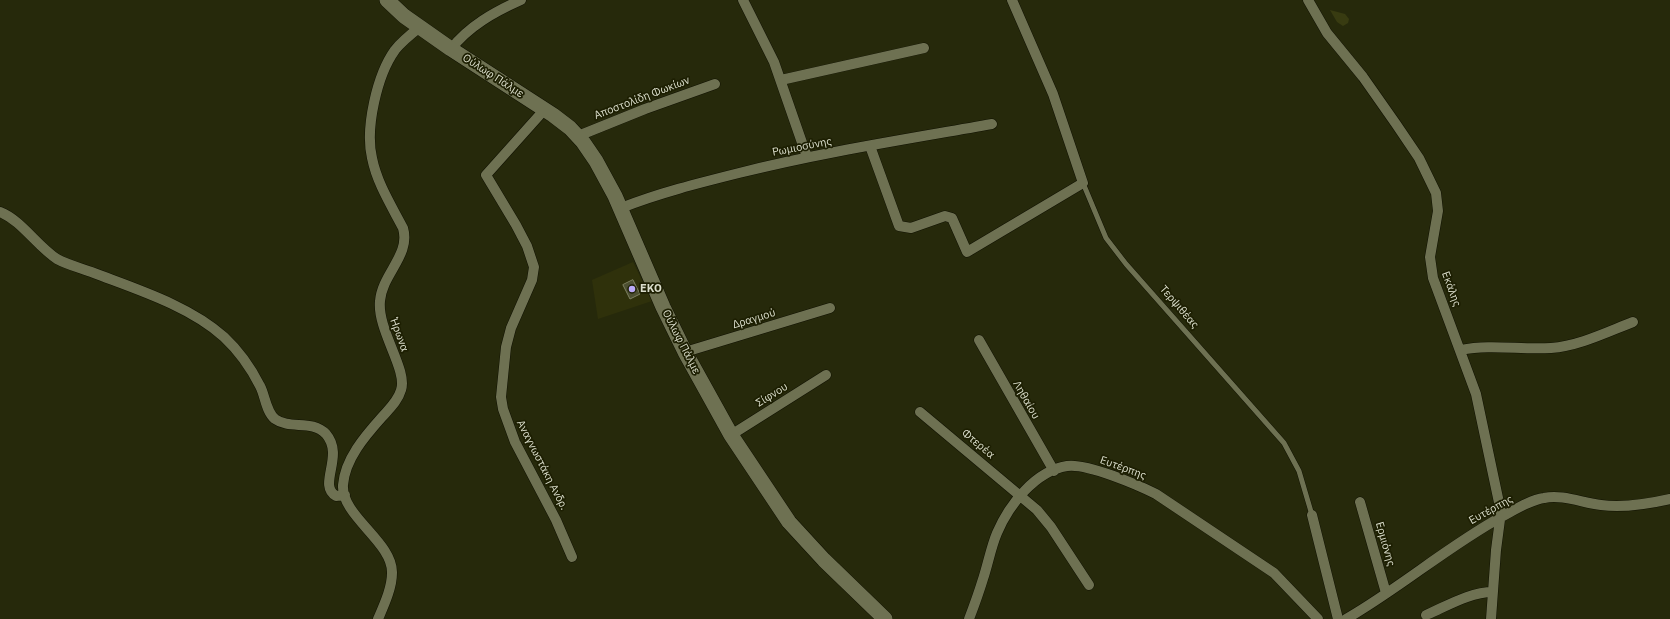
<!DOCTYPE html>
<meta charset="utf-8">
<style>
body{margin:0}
canvas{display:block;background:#26290b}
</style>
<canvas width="1670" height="619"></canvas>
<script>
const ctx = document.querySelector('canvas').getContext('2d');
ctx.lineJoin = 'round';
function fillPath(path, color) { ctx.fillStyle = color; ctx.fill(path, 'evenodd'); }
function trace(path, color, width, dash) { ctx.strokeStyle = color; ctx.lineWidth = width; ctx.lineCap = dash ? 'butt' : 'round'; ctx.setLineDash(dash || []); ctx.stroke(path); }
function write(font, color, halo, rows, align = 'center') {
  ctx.font = font + ' "IBM Plex Sans",sans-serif'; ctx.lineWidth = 3.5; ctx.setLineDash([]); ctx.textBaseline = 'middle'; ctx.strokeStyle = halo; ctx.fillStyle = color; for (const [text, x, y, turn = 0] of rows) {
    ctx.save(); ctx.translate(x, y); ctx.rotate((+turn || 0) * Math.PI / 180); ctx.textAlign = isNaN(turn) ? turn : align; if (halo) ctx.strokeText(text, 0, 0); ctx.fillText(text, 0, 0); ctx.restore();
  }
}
const built = new Path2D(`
 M633,262l19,39 -54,18 -6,-39z`);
const green = new Path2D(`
 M1330,10l15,4 4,5 -1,4 -5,3 -6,-4z`);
const building = new Path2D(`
 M633,280l7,14 -10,5 -7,-14z`);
const lane = new Path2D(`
 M1083,183l23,55 20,26 158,179 15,28 13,44`);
const street = new Path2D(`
 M743,0l31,62 33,95
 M1308,0l19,33 36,44 33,47 23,34 17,35 2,18 -8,46 3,21 43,116 25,118 -5,38 -5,69
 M451,49c18,-23 43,-37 70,-49
 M781,80l143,-32
 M545,109l-59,66 30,50 11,21 7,21 -2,13 -21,48 -5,19 -5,50 2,12 12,33 41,78 16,37
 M578,136l67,-27 70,-25
 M870,146l29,80 12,2 34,-12 7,2 15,34 116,-69 -30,-89 -41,-94
 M621,208c38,-15 78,-25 118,-35 84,-21 169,-34 253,-49
 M0,212c21,8 37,34 57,47 11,6 24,9 37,14 42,16 96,33 130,64 15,14 27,31 36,49 5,9 6,26 15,33 15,11 37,0 51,15 19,22 -9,51 10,62l9,-1
 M979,340l75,131
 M1461,350c30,-6 60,0 90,-2 28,-2 56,-16 82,-26
 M685,352l145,-44
 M920,412l117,98 14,17 38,58
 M731,435l95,-60
 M1360,502l26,91
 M1312,515l26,104
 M1426,615c21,-9 44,-23 67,-23
 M378,619c6,-14 14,-31 14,-46 1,-31 -51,-57 -49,-88 2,-26 22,-49 39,-68 7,-8 16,-16 19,-27 7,-20 -24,-60 -21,-89 2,-27 31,-46 23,-73 -12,-23 -26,-45 -31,-70 -7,-30 5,-83 23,-108 7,-9 16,-16 25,-23
 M969,619c5,-13 10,-27 14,-40 5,-15 8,-32 14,-46 12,-28 38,-62 70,-67 20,-3 71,19 89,28l118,79 44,46
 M1346,619c54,-31 102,-73 157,-103 13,-7 27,-16 41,-18 18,-4 39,5 57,7 23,3 47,-1 69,-6`);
const secondary = new Path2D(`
 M387,0l17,16 47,33 102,66 17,13 13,14 13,19 19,35 48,111 22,45 46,83 58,87 35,38 61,59`);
const markers = [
 [632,289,4,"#baaaf6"]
];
const streetNames = [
 ["Ούλωφ Πάλμε",493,76,33],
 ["Αποστολίδη Φωκίων",642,98,-21],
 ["Ρωμιοσύνης",802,147,-11],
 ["Εκάλης",1451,289,70],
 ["Τερψιθέας",1179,307,49],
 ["Δραγμού",754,319,-17],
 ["Ήρωνα",399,335,70],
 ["Ούλωφ Πάλμε",681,342,63],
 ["Σίφνου",772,395,-32],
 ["Ληθαίου",1026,400,60],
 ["Φτερέα",978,444,40],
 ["Αναγνωστάκη Ανδρ.",542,465,63],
 ["Ευτέρπης",1123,468,20],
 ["Ευτέρπης",1491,510,-29],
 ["Ερμιόνης",1385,544,74]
];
const poiNames = [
 ["EKO",640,289]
];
fillPath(built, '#2f310b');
fillPath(green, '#383b11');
fillPath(building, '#4c4f31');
trace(building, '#7d8060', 1);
trace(lane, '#101100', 6);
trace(street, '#101100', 11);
trace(secondary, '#101100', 16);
trace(lane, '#6e7152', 5);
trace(street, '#6e7152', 10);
trace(secondary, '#6e7152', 15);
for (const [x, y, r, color] of markers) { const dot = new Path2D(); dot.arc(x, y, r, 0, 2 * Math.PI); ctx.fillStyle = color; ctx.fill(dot); trace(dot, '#1d1f02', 1.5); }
write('11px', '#daddcb', '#1d1f02', streetNames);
write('bold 11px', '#daddcb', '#1d1f02', poiNames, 'left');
</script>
